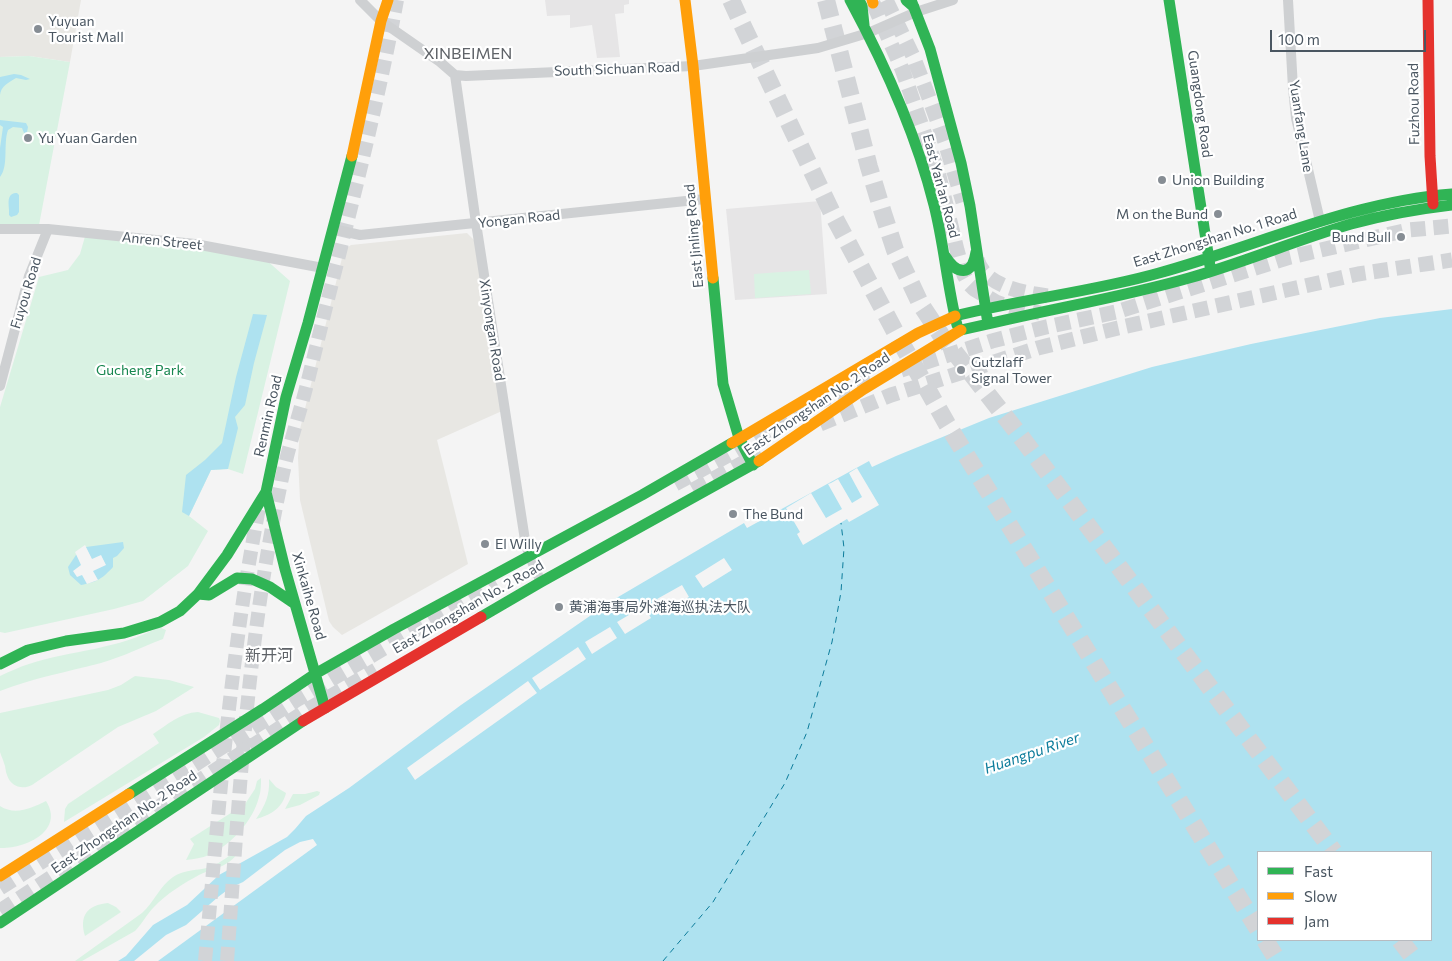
<!DOCTYPE html>
<meta charset="utf-8">
<style>
body{margin:0}
#map{position:relative;width:1452px;height:961px;overflow:hidden;background:#f4f4f4;font-family:Commissioner,sans-serif}
canvas{display:block}
.legend{position:absolute;left:1257px;top:851px;width:175px;height:90px;box-sizing:border-box;background:#fff;border:1px solid #b7bbc0;margin:0;padding:6px 9px;list-style:none;font-size:15px;color:#4a5661}
.legend li{display:flex;align-items:center;gap:10px;height:25px}
.legend b{width:25px;border:1px solid #b7bbc0}
.scale{position:absolute;left:1270px;top:30px;width:156px;height:22px;box-sizing:border-box;border:2px solid #4a5661;border-top:0;padding-left:6px;font-size:15px;line-height:18px;white-space:nowrap;color:#4a5661;-webkit-text-stroke:4px #fff;paint-order:stroke}
</style>
<div id="map">
<canvas width="1452" height="961"></canvas>
<ul class="legend">
<li><b style="height:6px;background:#30b455"></b>Fast</li>
<li><b style="height:6px;background:#ff9f0a"></b>Slow</li>
<li><b style="height:6px;background:#e5322d"></b>Jam</li>
</ul>
<div class="scale">100 m</div>
</div>
<script>
const ctx = document.querySelector('canvas').getContext('2d');
ctx.lineJoin = 'round';
function fillPath(path, color) { ctx.fillStyle = color; ctx.fill(path, 'evenodd'); }
function trace(path, color, width, dash) { ctx.strokeStyle = color; ctx.lineWidth = width; ctx.lineCap = dash ? 'butt' : 'round'; ctx.setLineDash(dash || []); ctx.stroke(path); }
function write(font, color, halo, rows, align = 'center') {
  ctx.font = font + ' Commissioner,"Noto Sans SC",sans-serif'; ctx.lineWidth = 4.5; ctx.setLineDash([]); ctx.textBaseline = 'middle'; ctx.strokeStyle = halo; ctx.fillStyle = color; for (const [text, x, y, turn = 0] of rows) {
    ctx.save(); ctx.translate(x, y); ctx.rotate((+turn || 0) * Math.PI / 180); ctx.textAlign = isNaN(turn) ? turn : align; if (halo) ctx.strokeText(text, 0, 0); ctx.fillText(text, 0, 0); ctx.restore();
  }
}
const commercial = new Path2D(`
 M0,0h81l-11,62 -41,-6 -29,1z
 M467,233l8,8 27,170 -65,29 31,124 -126,71 -9,-8 -4,-6 -29,-121 -2,-42 2,-29 44,-179 7,-5z`);
const education = new Path2D(`
 M545,0h84v4l-5,1v8l-9,1 5,43 -23,1 -5,-33 -22,3v-13l-23,1z
 M820,201l7,93 -92,6 -9,-91z`);
const green = new Path2D(`
 M29,56l41,6 -31,163 -39,1v-169z
 M86,233l178,25 26,23 -47,193 -15,-5 -17,1 -22,46 19,15 -20,35 -45,35 -29,8 -109,24 -5,-1v-225l39,-130 29,-7 12,-16z
 M809,270l2,24 -56,4 -1,-24z
 M159,627l7,3 -3,9c-21,8 -41,18 -62,24 -34,9 -68,15 -101,28v-15c9,-4 19,-9 29,-12 43,-14 88,-14 130,-37z
 M135,676l34,4 25,7 -38,24 -38,16 -86,58c-10,5 -21,2 -25,-10 -2,-4 -1,-8 -3,-12 -1,-4 -3,-7 -4,-11 0,-12 0,-27 0,-39l108,-23 13,-5z
 M198,712l21,6 1,3 -1,4 -15,12 -140,85 1,-13 3,-5 91,-61 -6,-9c14,-9 27,-21 45,-22z
 M261,778c0,7 0,13 -2,19 -6,24 -28,48 -50,58 -7,3 -15,4 -23,5l8,-16 -4,-5 55,-35 10,-15 2,-8z
 M269,779l7,8 10,6c-4,16 -16,22 -30,26 9,-13 14,-24 13,-40z
 M317,791l3,1 -1,3 -19,10 -15,4 8,-15h12z
 M46,801c19,30 -21,48 -46,47v-42c15,10 32,2 46,-5z
 M241,848c-10,19 -25,19 -42,27 -15,8 -33,19 -45,32 -7,7 -12,17 -19,24l-53,30h-7l67,-48c12,-11 17,-26 31,-36 11,-8 25,-6 37,-10 11,-4 21,-13 31,-19z
 M108,903l8,4 5,5 -36,24c-6,-20 2,-31 23,-33z`);
const water = new Path2D(`
 M14,74l7,1 9,4 -4,1 -10,-2c-8,5 -15,8 -16,17v-18z
 M0,120l26,3 2,4 -1,5 -3,1 -2,-5 -9,-1 -5,3c-5,14 1,36 -8,47v-29l3,-21 -3,-2z
 M15,193h2l2,2v17l-2,3 -6,2 -2,-2c1,-8 -4,-20 6,-22z
 M1452,309v652h-1334l8,-5 27,-31 34,-20 32,-30 68,-38 8,-8 11,-13 43,-28 112,-83 152,-105 131,-77 3,5 122,-67 3,6 24,-11 93,-38 163,-51 99,-23 129,-26zM1258,852h173v88h-173z
 M253,314l14,1 -13,48 -9,42 -10,12 3,11 -10,41 -17,1 -22,46 -7,-4 4,-37 19,-15 17,-17 14,-66z
 M123,542l1,6 -7,8 -4,2v9c-11,12 -16,15 -32,18l-11,-10 -2,-8 8,-12 10,-8z`);
const pier = new Path2D(`
 M857,468l22,37 -30,17 -2,-3 -44,26 -6,-11 3,-2 -14,-24 25,-15 15,25 16,-9 -14,-25 3,-1 7,-4 14,24 10,-6 -13,-24z
 M85,545l7,14 9,-4 5,10 -13,6 5,9 -11,4 -5,-9 -5,2 -4,-6 8,-6 -6,-13z
 M724,558l8,12 -29,18 -8,-12z
 M682,585l7,12 -25,14 -7,-12z
 M644,606l7,12 -26,16 -8,-12z
 M610,627l7,11 -25,16 -7,-12z
 M578,647l8,12 -46,31 -8,-12z
 M528,681l9,12 -122,87 -8,-12z
 M313,839l4,6 -159,116h-24l32,-26 20,-10 32,-28 12,-9 13,-6 42,-32 15,-8z`);
const ferry = new Path2D(`
 M663,961l50,-59 72,-119 22,-51 25,-90 9,-50 3,-44 -3,-25`);
const secondaryTunnel = new Path2D(`
 M205,961c14,-153 25,-307 55,-458
 M227,961c12,-160 20,-321 54,-478 6,-31 16,-61 24,-91 9,-35 17,-70 26,-105 24,-95 48,-190 66,-287`);
const primaryTunnel = new Path2D(`
 M886,0l27,56 15,39 17,47 18,60
 M873,3l29,66 36,103 19,78 7,25 5,9 5,5 22,13 11,4 33,7
 M977,259c7,27 47,34 71,37
 M901,370l91,-29 54,-14 70,-15 174,-55 118,-27 44,-4
 M820,424l71,-29 147,-47 80,-20 240,-54 94,-14
 M675,484l59,-32 69,-42 38,-19 32,-11
 M693,490l68,-37
 M0,888l298,-189 198,-117
 M0,911l309,-202 67,-39`);
const highwayTunnel = new Path2D(`
 M731,0l10,22 91,191 67,126 48,85 311,505
 M826,0l43,167 14,46 12,37 26,55 20,30 77,98 316,419
 M1265,940l13,21
 M1400,940l16,21`);
const street = new Path2D(`
 M360,0l21,21 59,41 15,13 11,1 227,-10 125,-18 50,-15 48,-21 37,-12
 M1288,0l5,88 3,30 24,103
 M455,75l21,148 49,317 4,15 12,27
 M0,229h48l147,15 128,24
 M333,229l27,6 345,-36
 M0,386l29,-110 19,-47`);
const fast = new Path2D(`
 M850,0c35,65 66,133 84,205 10,39 13,80 23,120
 M859,0l3,6 2,19
 M906,0l8,7
 M911,0l19,49 31,114 9,43 18,118 -27,6
 M1169,0l41,266
 M945,256c12,19 27,21 31,-4
 M713,278l10,106 16,54 14,27
 M955,316c67,-17 137,-24 204,-43 98,-27 191,-71 293,-79
 M988,324c67,-16 135,-27 201,-46 54,-15 107,-38 162,-54 33,-9 67,-15 101,-19
 M266,492l19,77 40,139
 M198,594l11,1 28,-17 15,1 18,8 25,17
 M481,617l60,-35 218,-121
 M0,664l28,-14 38,-9 58,-8 36,-11 20,-11 18,-17 29,-39 39,-63 20,-95 22,-74 44,-167
 M129,794l134,-85 52,-35 79,-45 248,-134 90,-52
 M0,923l303,-202`);
const slow = new Path2D(`
 M685,0l8,66 20,212
 M872,0l1,3
 M352,156l29,-135 7,-21
 M732,443l186,-110 37,-17
 M759,461l105,-72 97,-59
 M0,876l129,-82`);
const jam = new Path2D(`
 M1428,0l2,156 3,48
 M303,721l178,-104`);
const markers = [
 [38,29,5,"#868d94"],
 [28,138,5,"#868d94"],
 [1162,180,5,"#868d94"],
 [1218,214,5,"#868d94"],
 [1401,237,5,"#868d94"],
 [961,370,5,"#868d94"],
 [733,514,5,"#868d94"],
 [485,544,5,"#868d94"],
 [559,607,5,"#868d94"]
];
const poiNames = [
 ["Yuyuan",48,21],
 ["Tourist Mall",48,37],
 ["Yu Yuan Garden",38,138],
 ["Union Building",1172,180],
 ["M on the Bund",1208,214,"right"],
 ["Bund Bull",1391,237,"right"],
 ["Gutzlaff",971,362],
 ["Signal Tower",971,378],
 ["The Bund",743,514],
 ["El Willy",495,544],
 ["黄浦海事局外滩海巡执法大队",569,607]
];
const streetNames = [
 ["South Sichuan Road",617,69,-2],
 ["Guangdong Road",1200,104,82],
 ["Fuzhou Road",1414,104,-91],
 ["Yuanfang Lane",1301,126,81],
 ["East Yan'an Road",941,186,75],
 ["Yongan Road",519,219,-6],
 ["East Jinling Road",694,236,-95],
 ["East Zhongshan No. 1 Road",1215,238,-17],
 ["Anren Street",162,241,6],
 ["Fuyou Road",26,293,-73],
 ["Xinyongan Road",492,330,81],
 ["East Zhongshan No. 2 Road",817,404,-34],
 ["Renmin Road",268,416,-77],
 ["Xinkaihe Road",309,596,74],
 ["East Zhongshan No. 2 Road",468,607,-30],
 ["East Zhongshan No. 2 Road",124,822,-34]
];
const parkNames = [
 ["Gucheng Park",140,370]
];
const waterNames = [
 ["Huangpu River",1032,753,-19]
];
const quarterNames = [
 ["XINBEIMEN",468,54],
 ["新开河",269,656]
];
fillPath(commercial, '#e8e7e3');
fillPath(education, '#e6e5e6');
fillPath(green, '#d9f2e3');
fillPath(water, '#aee2f0');
fillPath(pier, '#f4f4f4');
trace(ferry, '#0c7c9b', 1, [6, 5]);
trace(secondaryTunnel, '#d2d4d7', 14, [14, 7]);
trace(primaryTunnel, '#d2d4d7', 15, [15, 8]);
trace(highwayTunnel, '#d2d4d7', 18, [18, 9]);
trace(street, '#ced0d2', 10);
trace(fast, '#30b455', 11);
trace(slow, '#ff9f0a', 11);
trace(jam, '#e5322d', 11);
for (const [x, y, r, color] of markers) { const dot = new Path2D(); dot.arc(x, y, r, 0, 2 * Math.PI); ctx.fillStyle = color; ctx.fill(dot); trace(dot, '#fff', 2); }
write('14px', '#4a5661', '#fff', poiNames, 'left');
write('14px', '#4a5661', '#fff', streetNames);
write('14px', '#17864f', '#fff', parkNames);
write('italic 15px', '#0c7c9b', '#fff', waterNames);
write('16px', '#5f6368', '#fff', quarterNames);
</script>
